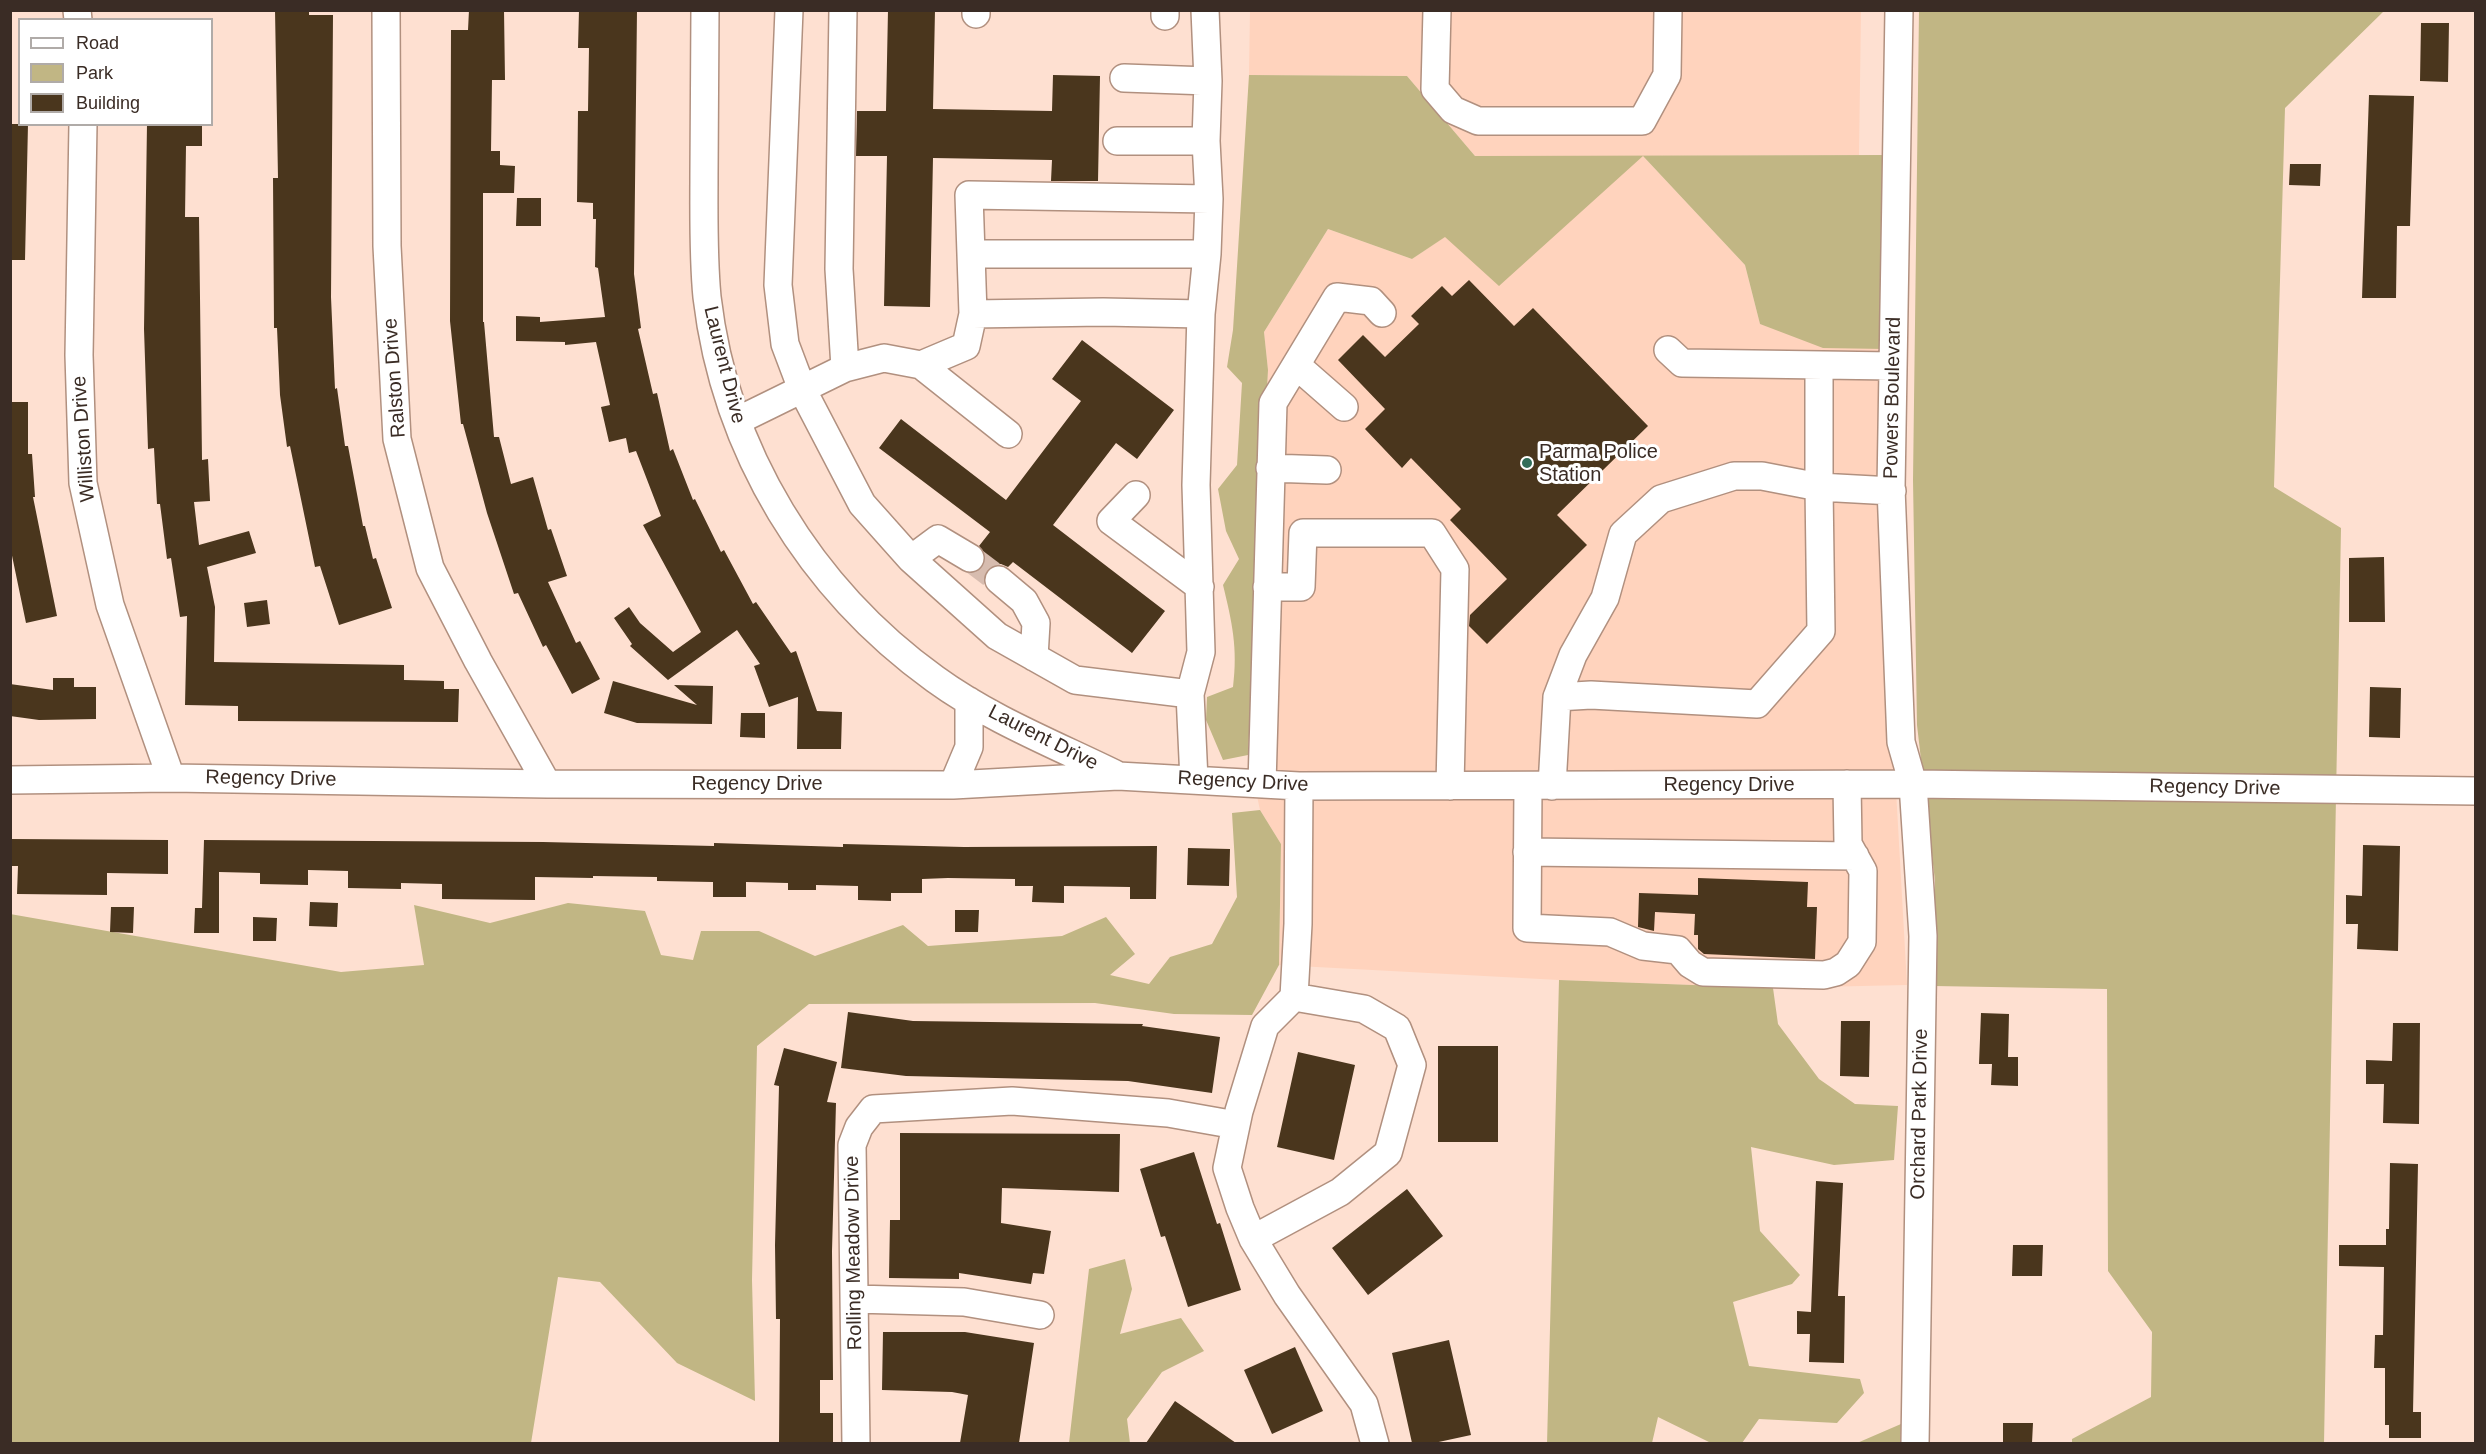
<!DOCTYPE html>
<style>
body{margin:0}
#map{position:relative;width:2486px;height:1454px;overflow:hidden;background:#fee0d1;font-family:Arial,sans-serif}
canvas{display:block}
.frame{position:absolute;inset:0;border:12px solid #3a2c25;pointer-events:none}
.legend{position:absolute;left:18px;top:18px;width:195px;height:108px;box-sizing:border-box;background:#fff;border:2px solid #b0aba8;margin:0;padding:8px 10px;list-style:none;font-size:18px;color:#3a2c25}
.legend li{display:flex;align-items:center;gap:12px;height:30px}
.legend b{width:30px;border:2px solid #b0aba8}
</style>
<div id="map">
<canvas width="2486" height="1454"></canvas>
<div class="frame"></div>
<ul class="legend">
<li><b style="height:8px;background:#fff"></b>Road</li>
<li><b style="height:16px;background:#c1b684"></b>Park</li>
<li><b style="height:16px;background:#4a361d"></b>Building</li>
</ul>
</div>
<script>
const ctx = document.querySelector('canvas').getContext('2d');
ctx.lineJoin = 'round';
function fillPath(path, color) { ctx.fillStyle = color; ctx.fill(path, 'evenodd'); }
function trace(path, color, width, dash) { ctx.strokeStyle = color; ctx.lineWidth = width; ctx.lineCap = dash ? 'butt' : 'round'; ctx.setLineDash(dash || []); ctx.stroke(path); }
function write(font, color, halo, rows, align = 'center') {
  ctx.font = font + ' Arial,sans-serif'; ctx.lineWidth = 6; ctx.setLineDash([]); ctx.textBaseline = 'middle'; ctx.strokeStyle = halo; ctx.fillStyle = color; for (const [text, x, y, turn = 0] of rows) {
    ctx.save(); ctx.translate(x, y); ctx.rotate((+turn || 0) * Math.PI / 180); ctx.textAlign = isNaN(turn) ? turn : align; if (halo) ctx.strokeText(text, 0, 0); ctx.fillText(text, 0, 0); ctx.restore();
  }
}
const built = new Path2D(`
 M1250,11h611l-2,144 -216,1 102,109 15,59 125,25 -4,175 26,461 -134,3 -214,-8 -280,-15 2,-121 -21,-34 -12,-55 20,-385 -4,-38 64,-103 84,30 32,-22 198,-81h-167l-68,-80 -158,-1z`);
const green = new Path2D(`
 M1919,11h465l-99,97 -11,379 67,41 -17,915h-252v-4l79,-42 1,-65 -44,-61 -1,-282 -173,-3 1,-105 -18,-156 -4,-245z
 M1249,75l158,1 68,80 412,-1 -2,194 -62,-1 -63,-24 -15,-59 -102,-109 -144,130 -54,-49 -33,22 -84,-30 -64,103 4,38 -20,385 -25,5 -17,-40 1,-23 26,-10c5,-39 -1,-65 -10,-102l16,-26 -13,-28 -8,-42 19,-24 5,-82 -15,-16 6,-37z
 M1260,810l21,34 -2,121 -27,50 -78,-1 -79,-11 -286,1 -52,42 -5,234 3,121 -78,-38 -77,-81 -42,-5 -27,166h-520l-1,-529 331,58 83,-7 -10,-60 76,18 78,-20 77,8 16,44 32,5 8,-29h58l56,25 88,-31 25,21 134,-10 44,-19 29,37 -25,21 39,9 21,-27 42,-13 25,-47 -5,-84z
 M1559,980l214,8 5,36 41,55 36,25 43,2 -4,54 -60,5 -83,-18 9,84 40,44 -8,9 -59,18 16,64 111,13 4,14 -27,30 -78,-4 -17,24h-31l-53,-26 -6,26 -105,1z
 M1125,1259l7,30 -12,45 61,-16 23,33 -42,21 -35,47 3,24h-61l20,-174z
 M1901,1424l-1,19h-43z`);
const building = new Path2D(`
 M275,10h34v5h24l-2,282 4,92 2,-1 8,58h3l15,80h2l8,33 3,-1 16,50 -53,17 -19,-59 -5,1 -25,-121 -3,1 -7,-52 -3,-67h-3l-1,-150h5z
 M469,10h35l1,70h-13l-1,71h9v14l15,1 -1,27h-31v129h1l10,115h5l12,47 22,-7 15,53 3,-1 16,47 -19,6 28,61 4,-2 20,38 -28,15 -26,-49 -3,2 -25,-54 -4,1 -27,-81 -24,-89h-2l-11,-103 1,-291h17z
 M579,10h58l-3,264 7,54 -3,1 15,65 4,-1 13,58 3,-2 20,51 2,-1 26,53 3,-2 29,54 3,-2 35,51 5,-2 21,60 25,1 -1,37h-44l1,-52 -29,10 -15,-41 6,-2 -23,-34 -69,50 -38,-34 2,-2 -18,-26 15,-11 11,16 33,29 28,-20 -58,-107 18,-9 -25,-65 -7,2 -3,-15 -17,4 -8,-35 9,-2 -14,-63 -31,3v-3l-49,-1v-25l24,1v5l65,-5 -7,-49 -3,-1 1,-48h-3v-16l-16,-1 1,-91h10l1,-63h-11z
 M888,10h47l-2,99 119,2 1,-36 47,1 -2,105h-47l1,-21 -119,-2 -3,149 -46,-1 3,-150h-31l1,-45h29z
 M2421,23h28l-1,59 -28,-1z
 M2369,95l45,1 -4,130h-13l-1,72h-34z
 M10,124h18l-3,136h-15z
 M147,124h55v22h-16l-1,71h14l3,243 6,-1 2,42 -16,1 5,43 50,-14 7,22 -49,14 8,40 -1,55 190,3v15l40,1v8h15l-1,33 -220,-1v-15l-53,-1 2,-89 -7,1 -9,-59 -4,1 -7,-55h-3l-3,-56 -6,1 -4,-120z
 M2290,164h31l-1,22 -31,-1z
 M517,198h24v28h-25z
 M1469,280l45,46 19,-18 115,118 -91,89 30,30 -100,99 -18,-18 1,-11 37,-36 -57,-59 11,-11 -50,-51 -9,10 -37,-39 20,-20 -47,-49 25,-25 22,22 34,-33 -8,-8 31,-30 10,10z
 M1082,340l92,70 -37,49 -21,-16 -63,82 112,86 -33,42 -119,-91 -5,5 -7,-3 -8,1 -6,5 -3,11 -11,-8 11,-7 2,-8 -7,-12 11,-14 -111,-84 22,-29 105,81 75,-99 -29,-22z
 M10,402h18v52h4l3,43h-2l24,119 -31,7 -16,-77z
 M2384,557l1,65h-36v-64z
 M267,600l3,24 -23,3 -3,-24z
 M53,678h21v9h22v32l-57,1 -29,-4v-32l43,6z
 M613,681l84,24 -23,-20 39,1 -1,38 -75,-1 -33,-10z
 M2370,687l31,1 -1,50 -31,-1z
 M741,713h24v25l-25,-1z
 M10,839l158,1v34l-61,-1v22l-90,-1 1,-28h-8z
 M204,840l339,2 171,4v-3l129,4v-3l121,3 193,-1 -1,53h-26v-12l-66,-1v17l-32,-1 1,-16h-18v-7l-67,-1 -26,1v14h-31v8l-33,-1v-14l-42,-1v5h-28v-7l-42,-1v15h-33v-15l-56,-1v-4l-64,-1v2l-58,-1v23l-93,-1v-15l-41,-1v6l-53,-1v-17l-40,-1v15l-48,-1v-11l-41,-1v61h-25l1,-25h7z
 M2363,845l37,1 -2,105 -41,-2 1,-25h-12v-29l16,1z
 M1188,848l42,1 -1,37 -42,-1z
 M1698,878l110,4 -1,25h10l-2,52 -111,-5 -6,-5v-14h-4l1,-21 -40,-2 -1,19 -16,-4 1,-34 59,2z
 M310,902l28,1 -1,24 -28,-1z
 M111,907h23l-1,26 -23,-1z
 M955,910h24l-1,22h-23z
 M253,917l24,1 -1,23h-23z
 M848,1012l65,9 230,3 -1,2 78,11 -8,56 -84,-12 -222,-5 -65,-8z
 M1981,1013l28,1 -1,43h10v29l-27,-1 1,-21h-13z
 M1841,1021h29l-1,56 -29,-1z
 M2393,1023h27l-1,101 -36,-1 1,-39h-18v-24l26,1z
 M1438,1046h60v96h-60z
 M784,1048l53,14 -10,40 9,1 -4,148 1,129h-13v33h13v30h-54l1,-124h-4l-1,-74 4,-159 -5,-1z
 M1298,1052l57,13 -21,95 -57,-13z
 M900,1133l220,1 -1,58 -117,-4 -1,35 50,8 -7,43 -11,-1 -2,11 -72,-11v6l-70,-1 1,-58h10z
 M1194,1152l23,72 3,-1 21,67 -53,17 -23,-71 -4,1 -21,-68z
 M2390,1163l28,1 -5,248h8v26h-32v-13h-4v-57h-11l1,-33h8l1,-68 -45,-1v-21h47v-16h3z
 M1816,1181l27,2 -5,113h7l-1,67 -35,-1 1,-28h-13v-23l14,1z
 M1407,1189l36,47 -75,59 -36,-47z
 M2013,1245h30l-1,31h-30z
 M883,1332h82l69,11 -15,100h-59l8,-48 -16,-3 -70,-2z
 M1449,1340l22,95 -37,8h-22l-20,-90z
 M1295,1347l28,64 -51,23 -28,-64z
 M1175,1401l61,42h-90z
 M2003,1423h30l-1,20h-29z`);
const minorTunnel = new Path2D(`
 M970,558l29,22`);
const minor = new Path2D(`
 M77,10l1,10
 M386,10l1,236 10,193 33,129 48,93 69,123
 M705,10c0,55 -1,109 -1,163 0,41 -1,83 3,124 18,154 103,292 228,382 55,40 121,66 182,96
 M789,10l-11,275 7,59 17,45 60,115 49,55 86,77 78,44 115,14 4,86
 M976,10v4
 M1437,10l-2,79 18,21 25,11h164l25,-46 1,-65
 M1899,10l-8,478 10,254 12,42 10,152 -8,508
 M1165,16v-6
 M1124,78l84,3
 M83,124l-4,231 4,128 27,122 61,173
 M1117,141h89
 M971,254h236
 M973,314l130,-2 98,2 6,-60 2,-55 -3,-58 2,-60 -3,-71
 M1668,350l14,13 211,3
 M921,365l45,-19 7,-32 -4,-119 240,4
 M1296,365l48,42
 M1819,365v122l73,4
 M845,368l39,-10 37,7 87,69
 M737,421l108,-53 -6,-99 4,-259
 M1270,468l57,2
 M1136,495l-25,26 89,66
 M911,559l27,-20 32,19
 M999,580l25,21 12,22 -2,34
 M1267,587h34l2,-54h129l23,36 -5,217
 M1190,694l11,-42 -5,-167 5,-171
 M10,780l161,-2 376,6 406,1 165,-9 181,10 614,-2 563,7
 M1262,784l11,-381 64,-106 34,4 11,12
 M953,785l16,-38v-46
 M1299,786l-1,138 -4,73 -29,29 -26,85 -12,57 13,40 13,31 34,56 77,109 11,40
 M1528,786l-1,142 83,4 33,14 35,4 12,14 13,8 121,3 12,-3 12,-8 14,-22 1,-71 -15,-27 -1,-60
 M1552,786l5,-89 34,-2 166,9 64,-73 -2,-144 -57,-11h-28l-73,23 -38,35 -18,64 -32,57 -16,42
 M1527,852l328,4
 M1253,1239l87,-47 48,-39 24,-88 -15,-37 -33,-19 -70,-12
 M855,1299l109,3 76,13
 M856,1444l-4,-299 7,-18 14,-18 139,-8 156,12 68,12`);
const markers = [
 [1527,463,6,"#316d59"]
];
const streetNames = [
 ["Laurent Drive",724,365,76],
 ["Ralston Drive",395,378,-94],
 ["Powers Boulevard",1893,398,-89],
 ["Williston Drive",84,439,-94],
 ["Laurent Drive",1043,738,27],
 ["Regency Drive",271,779,1],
 ["Regency Drive",1243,782,3],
 ["Regency Drive",757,784],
 ["Regency Drive",1729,785],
 ["Regency Drive",2215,788,1],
 ["Orchard Park Drive",1920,1114,-89],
 ["Rolling Meadow Drive",854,1253,-91]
];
const poiNames = [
 ["Parma Police",1539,452],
 ["Station",1539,475]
];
fillPath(built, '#ffd3bd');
fillPath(green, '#c1b684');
fillPath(building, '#4a361d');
trace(minorTunnel, '#d7bcaf', 27, [27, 14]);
trace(minor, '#b1907f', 30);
trace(minor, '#fff', 27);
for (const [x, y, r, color] of markers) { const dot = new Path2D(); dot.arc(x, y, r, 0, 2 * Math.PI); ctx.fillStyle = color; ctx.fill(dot); trace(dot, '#fff', 2); }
write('20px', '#3a2c25', '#fff', streetNames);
write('20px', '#3a2c25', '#fff', poiNames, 'left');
</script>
